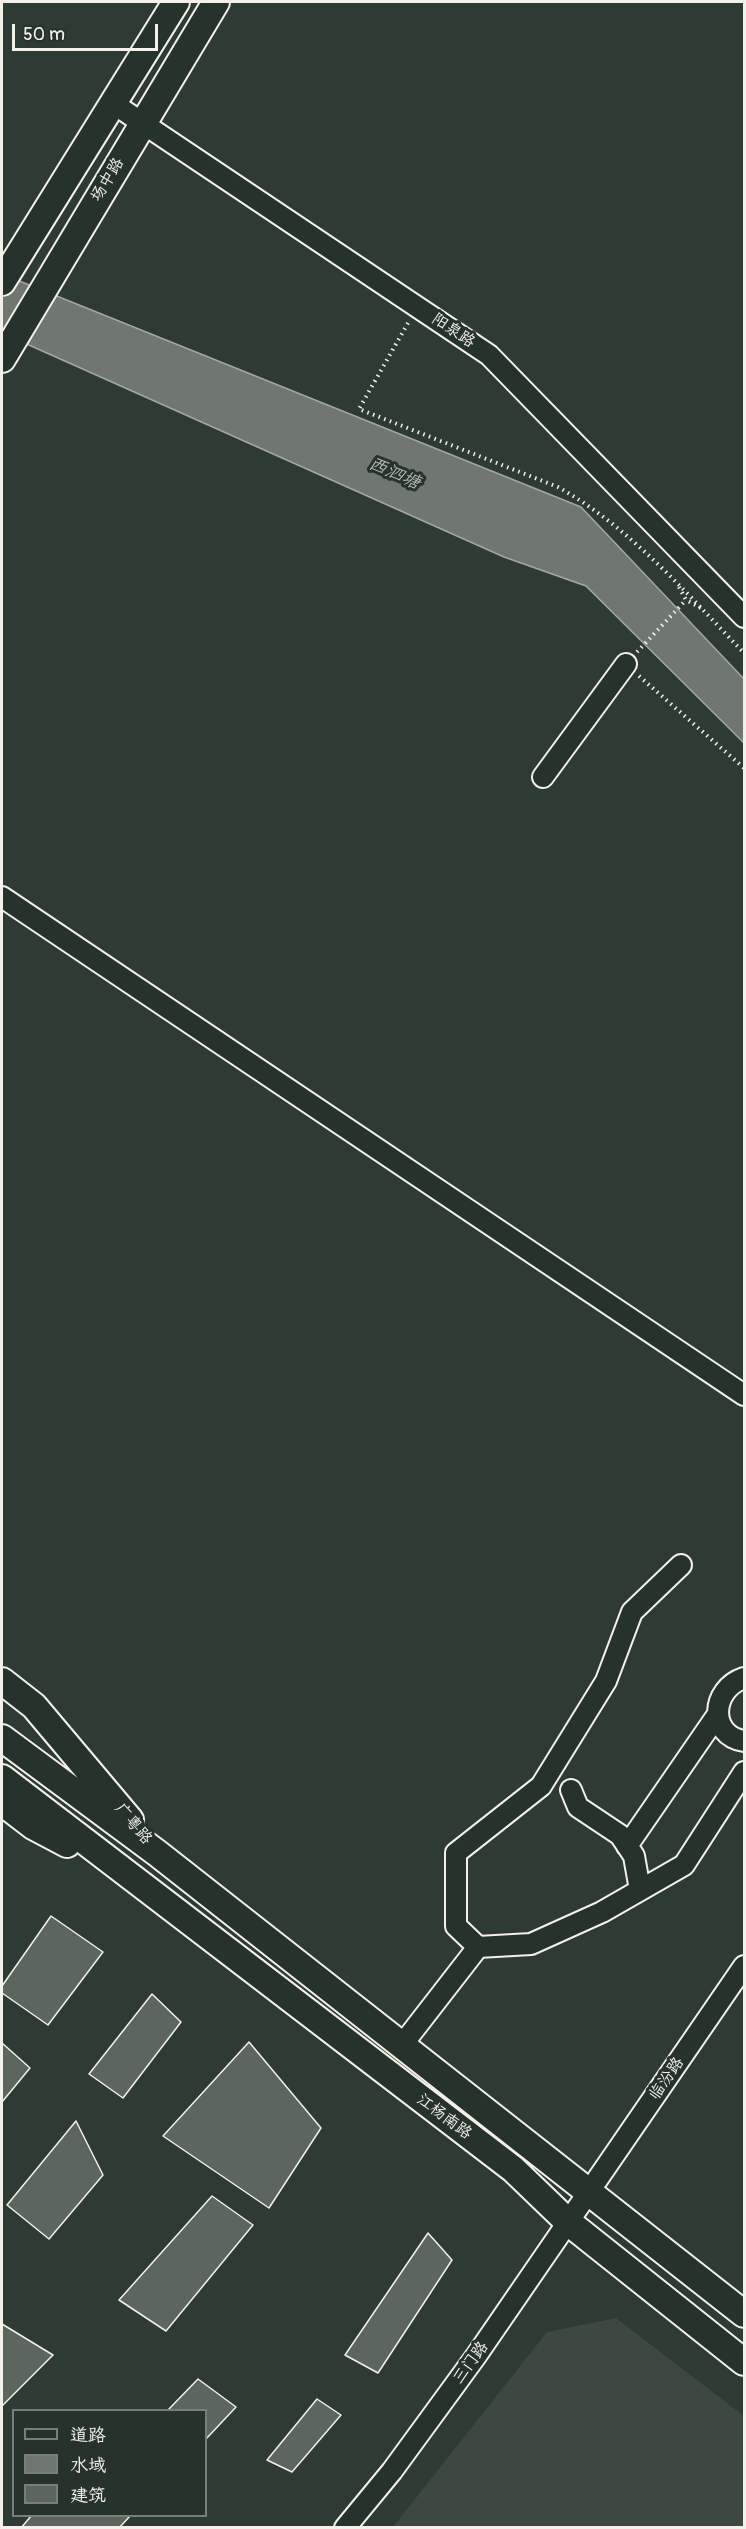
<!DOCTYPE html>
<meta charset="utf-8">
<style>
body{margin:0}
#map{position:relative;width:746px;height:2529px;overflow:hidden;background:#2e3b34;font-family:Pangolin,"LXGW WenKai TC",sans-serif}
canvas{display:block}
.frame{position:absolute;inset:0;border:3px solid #f4f1e8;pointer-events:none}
.legend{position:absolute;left:12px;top:2409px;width:195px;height:108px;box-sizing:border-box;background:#26332d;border:2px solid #787f78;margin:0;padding:8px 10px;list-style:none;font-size:18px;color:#f4f1e8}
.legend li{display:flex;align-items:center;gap:12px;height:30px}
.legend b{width:30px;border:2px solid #787f78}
.scale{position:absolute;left:12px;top:24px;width:146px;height:27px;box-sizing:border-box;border:3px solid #f4f1e8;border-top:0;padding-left:8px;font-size:18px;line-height:21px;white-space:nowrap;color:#f4f1e8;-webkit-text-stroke:4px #26332d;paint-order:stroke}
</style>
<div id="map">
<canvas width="746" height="2529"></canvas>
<div class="frame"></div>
<ul class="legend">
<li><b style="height:8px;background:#26332d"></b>道路</li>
<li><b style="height:16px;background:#6f7770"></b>水域</li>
<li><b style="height:16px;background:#5c655e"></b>建筑</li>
</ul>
<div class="scale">50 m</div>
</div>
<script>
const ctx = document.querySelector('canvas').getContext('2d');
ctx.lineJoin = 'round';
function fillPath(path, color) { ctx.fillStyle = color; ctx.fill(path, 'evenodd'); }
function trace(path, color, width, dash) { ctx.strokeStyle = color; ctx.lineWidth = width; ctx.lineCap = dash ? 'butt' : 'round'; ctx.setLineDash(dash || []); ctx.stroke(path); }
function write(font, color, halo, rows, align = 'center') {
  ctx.font = font + ' Pangolin,"LXGW WenKai TC",sans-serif'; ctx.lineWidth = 6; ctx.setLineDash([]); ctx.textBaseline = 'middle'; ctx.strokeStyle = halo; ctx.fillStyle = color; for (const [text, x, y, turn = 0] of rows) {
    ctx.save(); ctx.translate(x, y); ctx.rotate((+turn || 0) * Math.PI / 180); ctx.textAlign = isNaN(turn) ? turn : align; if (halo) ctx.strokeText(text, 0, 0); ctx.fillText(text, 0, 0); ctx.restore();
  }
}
const built = new Path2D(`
 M616,2318l128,98v111h-351l154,-195z`);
const water = new Path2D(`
 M2,274l579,233 163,172v64l-158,-157 -82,-29 -502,-224z`);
const building = new Path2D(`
 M51,1916l52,36 -55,73 -46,-32v-7z
 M152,1994l29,28 -58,76 -34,-24z
 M249,2042l72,86 -52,80 -106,-72z
 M2,2043l28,25 -28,34z
 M76,2121l27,54 -54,64 -42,-34z
 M212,2196l41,29 -87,106 -47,-31z
 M428,2233l24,27 -74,113 -33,-18z
 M2,2324l51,31 -51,51z
 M198,2379l38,28 -30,32v-29h-38z
 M317,2399l24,16 -49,57 -25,-12z
 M31,2516h99l-11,12h-98z`);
const path = new Path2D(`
 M408,323l-49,86 199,78c73,41 129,107 186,166
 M679,587l7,13 15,8
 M637,652l49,-52
 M639,676l105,92`);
const minor = new Path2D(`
 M114,104l375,251 255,262
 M543,777l83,-113
 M2,897l742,498
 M681,1565l-49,47 -26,69 -65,105 -85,67v73l22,21 53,-3 71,-32 82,-47 60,-93
 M744,1678c-33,11 -36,57 0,63
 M571,1790l7,17 42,28 14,21 6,34
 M627,1846l91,-132
 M402,2045l76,-98
 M345,2528l47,-57 84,-115 268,-390`);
const major = new Path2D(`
 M2,282l174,-280
 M2,359l214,-357
 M2,1681l32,25 96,114
 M2,1738l155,115 587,461
 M2,1778l511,391 55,53 176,140
 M2,1802l31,24 34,18`);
const streetNames = [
 ["场中路",108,180,-59],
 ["阳泉路",453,331,34],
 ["广粤路",133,1824,50],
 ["临汾路",667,2079,-55],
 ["江杨南路",444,2117,37],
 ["三门路",471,2363,-54]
];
const waterNames = [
 ["西泗塘",394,474,24]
];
fillPath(built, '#3c4841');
fillPath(water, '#6f7770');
trace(water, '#a4a8a0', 1.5);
fillPath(building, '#5c655e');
trace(building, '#f4f1e8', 1.5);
trace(minor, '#f4f1e8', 24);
trace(major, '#f4f1e8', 30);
trace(path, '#f4f1e8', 4, [1.5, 4.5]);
trace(minor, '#26332d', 20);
trace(major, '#26332d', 26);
write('16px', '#f4f1e8', '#26332d', streetNames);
write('italic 18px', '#b8bab2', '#26332d', waterNames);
</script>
